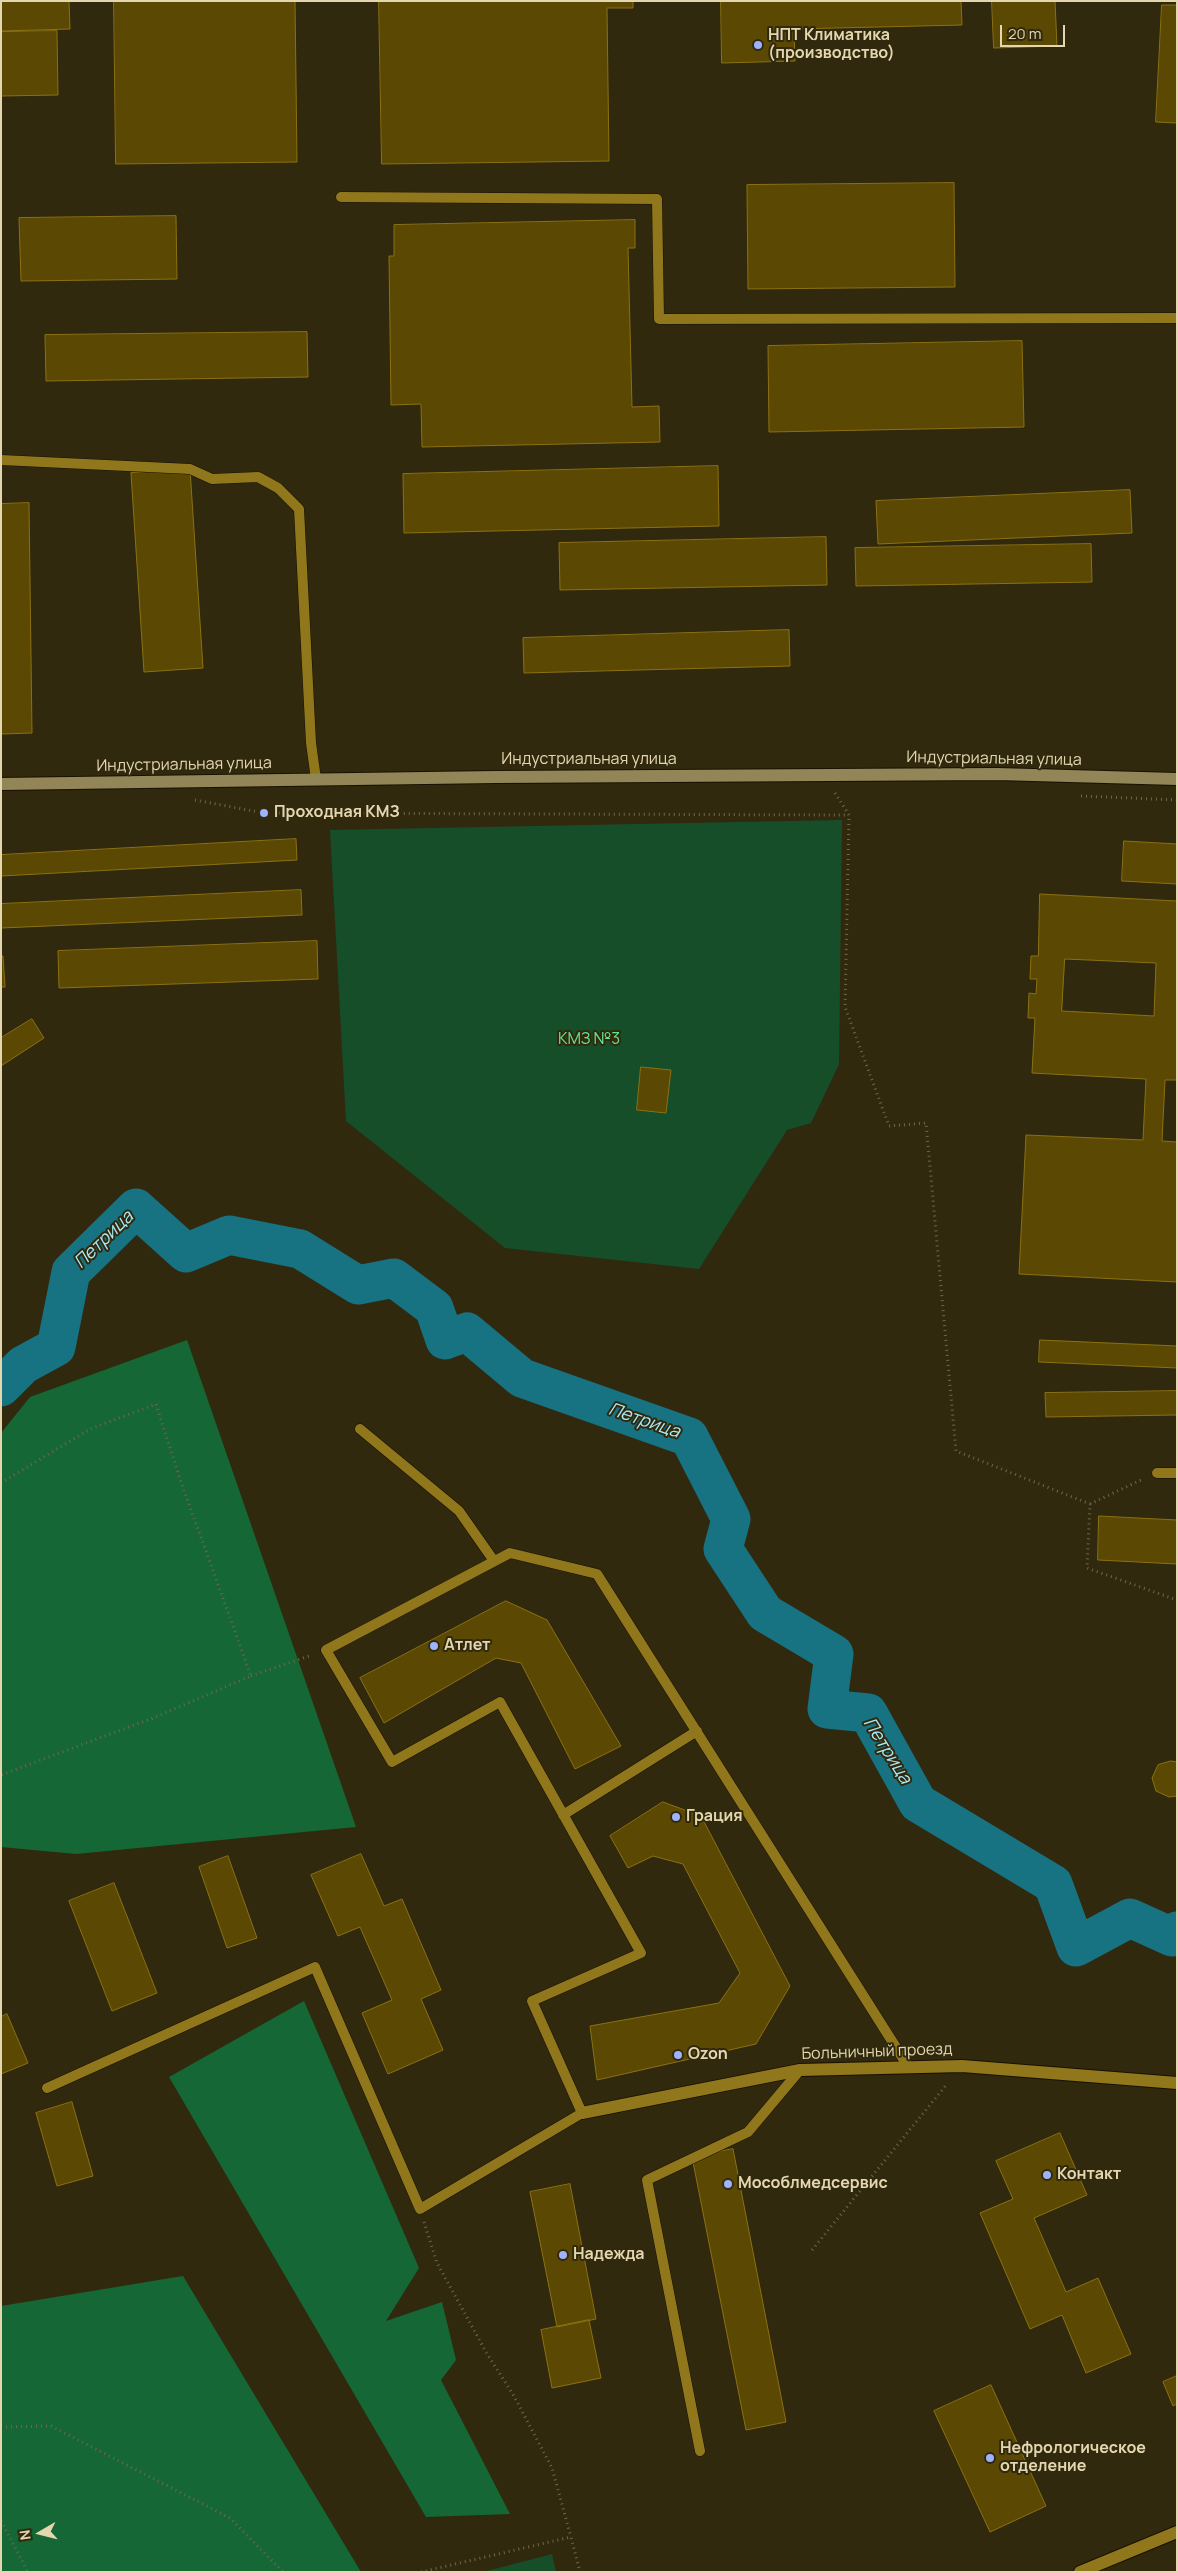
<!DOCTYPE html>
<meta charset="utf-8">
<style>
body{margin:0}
#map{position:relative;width:1178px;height:2573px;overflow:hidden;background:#31290e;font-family:Manrope,sans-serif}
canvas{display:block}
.frame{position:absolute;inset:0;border:2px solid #e4d7b0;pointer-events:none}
.north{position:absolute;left:15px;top:2508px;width:50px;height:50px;-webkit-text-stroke:4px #31290e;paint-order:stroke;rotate:262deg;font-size:14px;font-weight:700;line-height:20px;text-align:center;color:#e4d7b0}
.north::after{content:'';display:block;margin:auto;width:18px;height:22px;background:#e4d7b0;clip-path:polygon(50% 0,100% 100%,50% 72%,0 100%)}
.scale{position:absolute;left:1000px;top:25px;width:65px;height:22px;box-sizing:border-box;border:2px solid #e4d7b0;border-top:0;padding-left:6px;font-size:15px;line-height:18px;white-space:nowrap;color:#e4d7b0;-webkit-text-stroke:4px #31290e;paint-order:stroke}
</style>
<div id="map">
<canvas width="1178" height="2573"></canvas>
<div class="frame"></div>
<div class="north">N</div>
<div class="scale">20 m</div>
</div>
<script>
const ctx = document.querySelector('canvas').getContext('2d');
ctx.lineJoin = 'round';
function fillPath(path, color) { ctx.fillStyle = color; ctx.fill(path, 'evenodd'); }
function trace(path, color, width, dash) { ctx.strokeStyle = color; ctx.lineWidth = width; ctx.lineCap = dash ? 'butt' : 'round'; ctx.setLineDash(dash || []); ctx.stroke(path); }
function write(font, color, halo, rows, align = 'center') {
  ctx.font = font + ' Manrope,sans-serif'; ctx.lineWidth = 4; ctx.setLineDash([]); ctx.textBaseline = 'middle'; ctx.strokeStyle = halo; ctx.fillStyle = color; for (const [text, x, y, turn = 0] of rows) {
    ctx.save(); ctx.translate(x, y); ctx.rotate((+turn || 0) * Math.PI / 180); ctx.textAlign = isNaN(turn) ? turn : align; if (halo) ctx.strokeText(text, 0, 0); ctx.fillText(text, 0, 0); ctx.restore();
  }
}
const green = new Path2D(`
 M842,820l-3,244 -28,59 -24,7 -88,139 -194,-21 -159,-127 -16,-291z
 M552,2554l4,18h-73z`);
const forest = new Path2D(`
 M187,1340l169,487 -280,27 -75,-7v-414l29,-36z
 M304,2001l115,267 -33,53 56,-19 14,58 -15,20 69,134 -84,3 -257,-440z
 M183,2276l178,296h-360v-266z`);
const river = new Path2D(`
 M1,1387l22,-22 33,-18 15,-75 65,-64 50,45 43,-18 71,14 58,36 36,-7 40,30 11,32 22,-8 55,46 167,59 42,82 -8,30 42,64 69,41 -7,55 41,4 50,90 135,81 23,63 54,-29 42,19 5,-6`);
const building = new Path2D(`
 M1,1h68l1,28 -69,2z
 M114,1h181l2,161 -181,2z
 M379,1h254v7h-26l2,153 -227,3z
 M721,1h240l1,24 -168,4 1,32 -73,2z
 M992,1h63l2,45 -63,2z
 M1162,5h15v118l-21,-1z
 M57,31l1,64 -57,1v-64z
 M954,183l1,104 -207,2 -1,-104z
 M176,216l1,63 -156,2 -2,-63z
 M635,220v28h-7l4,159 27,-1 1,36 -238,5 -1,-43 -30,1 -2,-149h5v-31z
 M307,332l1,45 -262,4 -1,-46z
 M1022,341l2,86 -255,5 -1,-86z
 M718,466l1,60 -315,7 -1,-59z
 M190,469l13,199 -59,4 -13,-199z
 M1130,490l2,43 -254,11 -2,-43z
 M29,503l3,230 -31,1v-230z
 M826,537l1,48 -267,5 -1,-47z
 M1091,544l1,38 -236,4 -1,-38z
 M789,630l1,36 -266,7 -1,-35z
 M296,839l1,21 -296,16v-21z
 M1124,841l53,3v40l-55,-3z
 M301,890l1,25 -301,13v-24z
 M1040,894l137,7v179h-12l-3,61 15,1v140l-158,-8 7,-139 117,5 3,-61 -114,-6 3,-55h-7l1,-25 7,1 1,-15h-7l1,-23h7zM1065,959l91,4 -2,53 -92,-5z
 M317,941l1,38 -259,9 -1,-37z
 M1,956h2l2,31h-4z
 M32,1019l12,19 -43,28v-28z
 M641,1067l30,3 -5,43 -29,-3z
 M1040,1340l137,6v22l-138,-6z
 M1177,1391v24l-131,2 -1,-24z
 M1099,1516l78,4v44l-79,-4z
 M506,1601l41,19 74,126 -46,23 -54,-106 -25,-5 -112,65 -24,-45z
 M1171,1761l6,1v34l-8,1 -13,-6 -4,-13 6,-13z
 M663,1802l38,14 89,170 -34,58 -159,36 -7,-54 129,-23 21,-30 -57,-109 -30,-8 -25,12 -18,-32z
 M361,1854l23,52 18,-7 39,91 -20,9 22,51 -55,24 -26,-61 30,-13 -32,-73 -22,9 -27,-61z
 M228,1856l29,82 -30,10 -28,-81z
 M114,1883l43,110 -45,18 -43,-110z
 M7,2014l21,49 -27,11v-57z
 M72,2102l21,74 -36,10 -21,-73z
 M1060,2133l27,62 -53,23 32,74 32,-14 33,76 -45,19 -24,-58 -32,14 -50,-116 33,-14 -17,-38z
 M733,2149l53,273 -40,8 -54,-273z
 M570,2184l26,135 -39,8 -27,-135z
 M589,2320l12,58 -49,10 -11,-58z
 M1177,2376v28l-4,2 -10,-24z
 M991,2385l55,121 -56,26 -56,-121z`);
const path = new Path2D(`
 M835,793l14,22 -4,192 44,119 37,-3 30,328 134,53 -3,64 90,32
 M1081,796l96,4
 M195,800l69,13 584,2
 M1,1483l89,-54 66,-25 25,78 70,194 -98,42 -152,57
 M1090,1504l53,-25
 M251,1676l61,-21
 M424,2222l13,41 49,89 28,44 38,72 19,69
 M812,2250l135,-166
 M1,2427l50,-1 179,92 53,54
 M1,2521l27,51
 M421,2572l150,-35 9,35`);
const lane = new Path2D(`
 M341,197l316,2 2,120 518,-1
 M1,460l189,9 22,10 46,-2 20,11 21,21 12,234 5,36
 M360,1429l99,82 35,50
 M1157,1473h20
 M563,1815l134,-84
 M47,2088l268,-121 105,242 162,-96 -50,-112 109,-48 -141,-251 -108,60 -66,-112 184,-97 87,21 312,494
 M700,2451l-53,-271 101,-48 52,-62`);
const street = new Path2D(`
 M582,2113l218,-43 162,-4 215,17
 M1080,2572l97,-40`);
const secondary = new Path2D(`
 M1,784l495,-7 501,-3 180,5`);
const markers = [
 [758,45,5,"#9fb3fd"],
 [264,813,5,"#9fb3fd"],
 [434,1646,5,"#9fb3fd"],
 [676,1817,5,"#9fb3fd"],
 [678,2055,5,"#9fb3fd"],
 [1047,2175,5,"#9fb3fd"],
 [728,2184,5,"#9fb3fd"],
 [563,2255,5,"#9fb3fd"],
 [990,2458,5,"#9fb3fd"]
];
const poiNames = [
 ["НПТ Климатика",768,36],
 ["(производство)",768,54],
 ["Проходная КМЗ",274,813],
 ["Атлет",444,1646],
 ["Грация",686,1817],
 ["Ozon",688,2055],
 ["Контакт",1057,2175],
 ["Мособлмедсервис",738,2184],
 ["Надежда",573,2255],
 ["Нефрологическое",1000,2449],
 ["отделение",1000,2467]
];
const streetNames = [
 ["Индустриальная улица",994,759,1],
 ["Индустриальная улица",589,760],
 ["Индустриальная улица",184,765,-1],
 ["Больничный проезд",877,2052,-2]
];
const parkNames = [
 ["КМЗ №3",589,1040]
];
const waterNames = [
 ["Петрица",104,1240,-44],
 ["Петрица",644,1421,19],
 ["Петрица",887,1751,58]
];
fillPath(green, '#164e2a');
fillPath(forest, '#156736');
trace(river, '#177281', 39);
fillPath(building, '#5b4903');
trace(building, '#8b7113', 1);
trace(lane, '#191100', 11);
trace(street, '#191100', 14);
trace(secondary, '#191100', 14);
trace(path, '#716848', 3, [1, 4]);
trace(lane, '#91771c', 10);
trace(street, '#91771c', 12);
trace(secondary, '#928659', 12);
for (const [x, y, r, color] of markers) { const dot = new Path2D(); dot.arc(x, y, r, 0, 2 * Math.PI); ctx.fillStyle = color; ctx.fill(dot); trace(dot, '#31290e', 2); }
write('bold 16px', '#e4d7b0', '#31290e', poiNames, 'left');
write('16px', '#e4d7b0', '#31290e', streetNames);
write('16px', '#63e48e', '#31290e', parkNames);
write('italic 18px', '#aaeaf8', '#31290e', waterNames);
</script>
